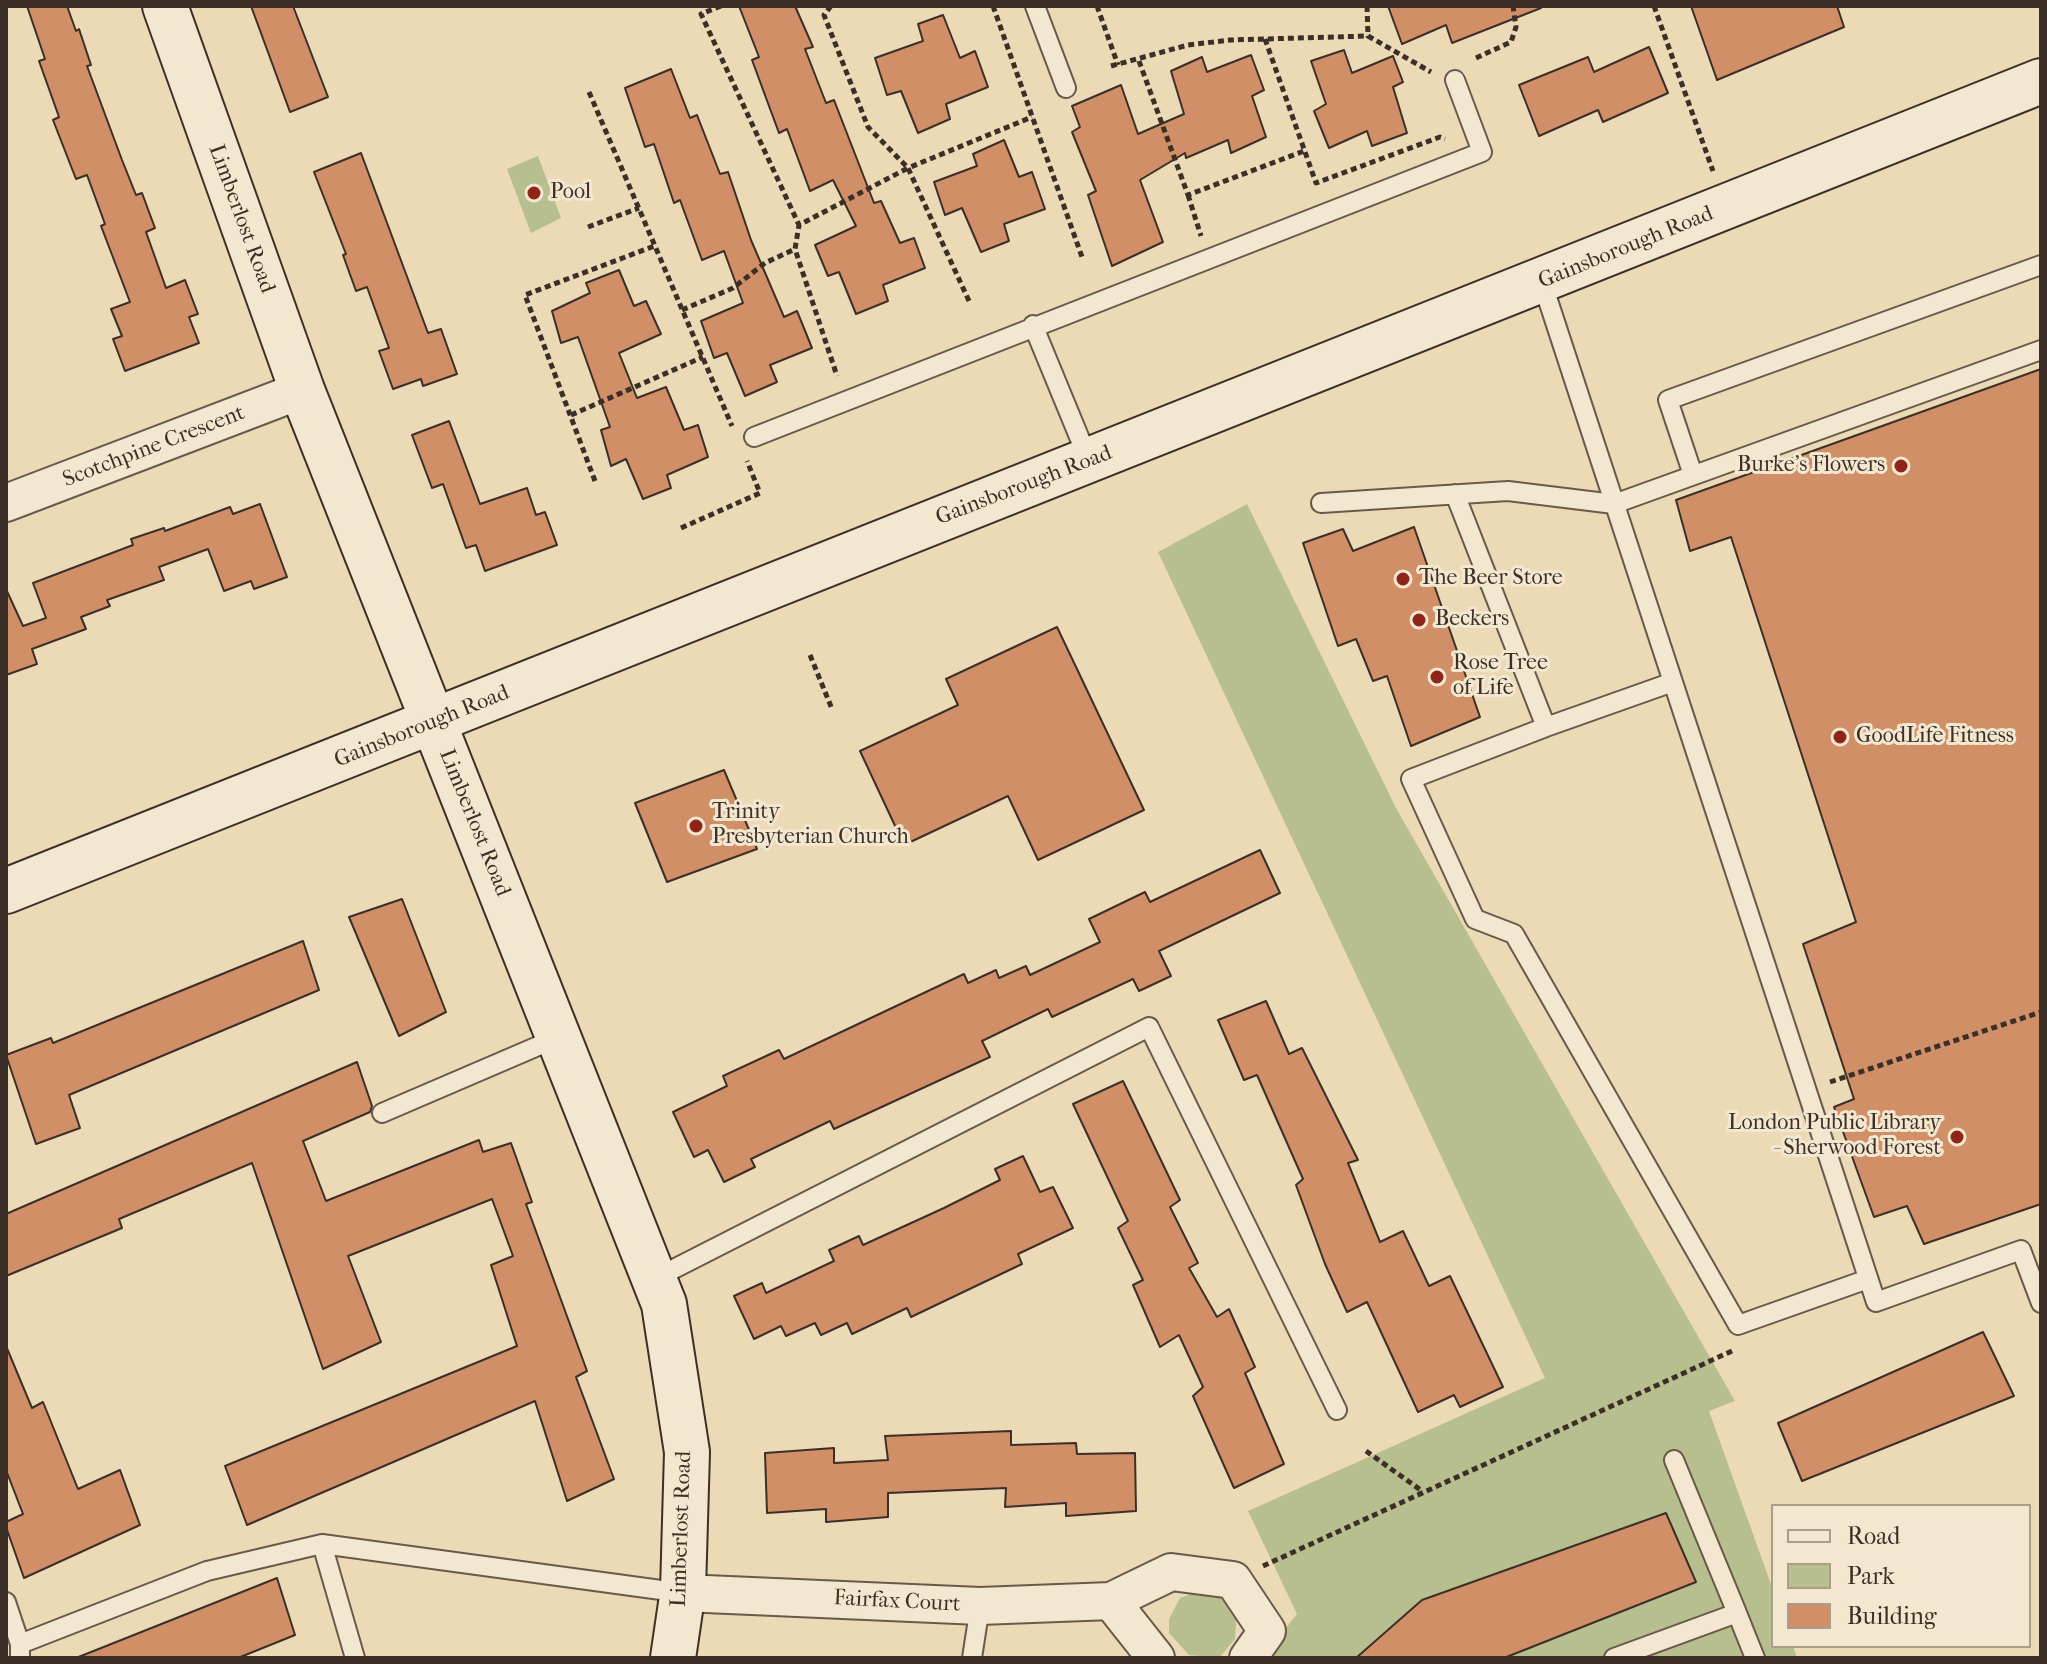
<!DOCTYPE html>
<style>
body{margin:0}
#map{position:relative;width:2047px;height:1664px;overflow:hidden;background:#ecdab7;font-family:"IM FELL French Canon",serif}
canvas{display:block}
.frame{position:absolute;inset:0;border:8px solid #3c2f27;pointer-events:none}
.legend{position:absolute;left:1771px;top:1504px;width:260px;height:144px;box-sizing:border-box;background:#f3e7d0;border:2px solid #aa9d8c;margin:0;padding:10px 14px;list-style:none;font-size:24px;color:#3c2f27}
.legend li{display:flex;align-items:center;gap:16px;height:40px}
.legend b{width:40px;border:2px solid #aa9d8c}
</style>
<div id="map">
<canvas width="2047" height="1664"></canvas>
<div class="frame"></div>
<ul class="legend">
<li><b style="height:10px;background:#f3e7d0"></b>Road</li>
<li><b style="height:22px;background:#b8bf8e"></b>Park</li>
<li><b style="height:22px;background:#d18f67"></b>Building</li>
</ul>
</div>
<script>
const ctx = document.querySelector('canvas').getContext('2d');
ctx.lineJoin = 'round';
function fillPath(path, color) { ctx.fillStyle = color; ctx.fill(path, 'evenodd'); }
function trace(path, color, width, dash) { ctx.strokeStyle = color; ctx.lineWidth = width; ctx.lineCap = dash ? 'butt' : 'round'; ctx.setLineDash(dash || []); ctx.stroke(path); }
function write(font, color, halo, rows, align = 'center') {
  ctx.font = font + ' "IM FELL French Canon",serif'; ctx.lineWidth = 6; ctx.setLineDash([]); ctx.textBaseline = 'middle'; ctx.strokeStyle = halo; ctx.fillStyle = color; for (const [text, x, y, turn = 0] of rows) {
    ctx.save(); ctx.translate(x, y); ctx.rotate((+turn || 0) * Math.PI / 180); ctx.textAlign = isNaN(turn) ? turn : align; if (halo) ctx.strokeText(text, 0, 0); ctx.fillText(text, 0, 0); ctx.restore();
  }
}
const green = new Path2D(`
 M538,156l23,62 -30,15 -24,-64z
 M1247,504l149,304 339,593 -26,10 64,179v56h20l4,12h-535l35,-44 -49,-103 297,-133 -387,-826z
 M1201,1590l22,5 14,15 -2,29 -16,19 -30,-3 -20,-22v-14l11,-21z`);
const building = new Path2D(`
 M27,6h40l9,25 3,-2 12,36 -4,1 35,94 14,35 6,-2 13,35 -9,4 20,56 19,-8 13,34 -9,3 10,26 -74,28 -12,-32 9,-3 -11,-27 19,-7 -29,-76 4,-2 -18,-49 -11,4 -23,-59 6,-3 -20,-56 6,-2z
 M251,6h42l35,91 -38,15z
 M739,6h56l18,41 -8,2 21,54 8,-3 40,103 7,-2 19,42 14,-5 11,30 -42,17 5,16 -32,13 -17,-42 -11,4 -13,-31 41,-19 -23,-46 -23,11 -23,-62 -8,4 -27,-73 7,-3z
 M1388,6h153v2l-89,35 -6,-18 -44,19z
 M1691,6h146l7,21 -127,53z
 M943,15l17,43 15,-7 13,36 -42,17 4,15 -32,14 -17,-42 -14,4 -12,-37 48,-17 -5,-17z
 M1649,47l19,46 -65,29 -5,-12 -59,26 -20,-51 69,-28 6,15z
 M1344,50l8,23 41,-17 10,26 -10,5 14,46 -35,13 -5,-15 -38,17 -15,-37 12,-7 -15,-43z
 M1251,55l13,35 -12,6 14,41 -35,16 -3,-13 -42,18 -1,-5 -45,27 23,62 -51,24 -24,-71 8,-4 -24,-59 8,-5 -8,-21 49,-21 17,49 46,-20 -13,-43 31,-14 5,15z
 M671,69l19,49 7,-3 23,59 8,-2 23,68 33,77 13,-6 15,37 -42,17 7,17 -32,14 -18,-43 -13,5 -13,-37 42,-18 -19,-52 -22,9 -22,-60 -6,3 -20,-59 -9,3 -20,-59z
 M1004,140l15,37 13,-5 13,37 -41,15 5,17 -28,11 -19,-44 -17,7 -11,-33 43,-16 -4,-12z
 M361,153l67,180 13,-4 16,45 -34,12 -2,-7 -28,10 -14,-38 10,-3 -22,-61 -11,4 -13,-36 3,-1 -32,-82z
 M619,270l15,36 12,-5 15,33 -42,19 18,45 29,-11 18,43 14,-5 10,32 -41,18 4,13 -28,11 -17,-40 -15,7 -10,-36 9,-3 -32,-90 -17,6 -9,-32 38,-18 -4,-10z
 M2041,369v835l-117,40 -17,-38 -33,11 -40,-110 20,-8 -51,-155 53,-22 -125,-385 -41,14 -14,-51z
 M449,421l31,83 47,-16 9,27 9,-3 12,33 -72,26 -9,-26 -10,3 -23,-64 -11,4 -20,-53z
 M260,504l27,73 -33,12 -3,-8 -27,10 -16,-42 -49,18 5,13 -57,20 3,6 -29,11 5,12 -54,20 5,15 -31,11v-86l17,37 23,-8 -13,-35 100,-38 -2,-6 33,-11 1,3 65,-24 3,7z
 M1414,527l66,190 -69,29 -24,-70 -14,5 -17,-42 -18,7 -35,-103 40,-14 10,22z
 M1057,627l87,183 -106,50 -30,-64 -104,49 -44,-94 98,-46 -12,-26z
 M724,770l33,79 -90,33 -32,-79z
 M1260,850l20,43 -121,58 12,25 -32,15 -6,-12 -81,38 -4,-8 -66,32 8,16 -156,72 -4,-8 -79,38 4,8 -31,15 -16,-32 -14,7 -21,-45 54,-26 -4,-10 56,-26 5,9 180,-85 4,9 28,-13 3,8 27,-12 4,9 70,-33 -11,-23 56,-27 5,10z
 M402,899l44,113 -47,24 -50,-119z
 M303,941l16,49 -250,105 11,33 -44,16 -30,-89 45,-17 2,5z
 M1266,1001l23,53 13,-6 56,112 -10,3 32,79 23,-11 26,55 21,-10 53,111 -43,20 -6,-12 -36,17 -51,-110 -20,10 -22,-48 -29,-79 7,-6 -46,-104 -13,5 -26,-60z
 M357,1062l15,44 -2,6 -67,29 23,60 153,-61 4,12 28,-9 21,59 -6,2 61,167 -11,6 38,102 -47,22 -32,-100 -288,124 -22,-59 292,-120 -26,-81 22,-9 -21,-57 -144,57 33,86 -58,27 -71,-206 -133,56 3,9 -116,48v-62z
 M1123,1081l57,119 -10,7 28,56 -9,5 28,49 12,-8 26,58 -10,6 39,91 -50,24 -41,-92 10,-9 -24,-52 -19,12 -27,-62 10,-5 -25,-52 10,-7 -55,-117z
 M1023,1156l17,36 13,-5 20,41 -55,26 4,10 -111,53 -4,-9 -55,26 -5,-11 -26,12 -6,-12 -29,13 -5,-10 -27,13 -20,-43 28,-13 4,10 68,-32 -5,-11 30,-14 4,9 81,-37 56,-28 -5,-11z
 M1983,1332l31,64 -212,85 -24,-58z
 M6,1346l26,62 11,-6 35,87 42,-19 20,55 -116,53 -18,-51v-5l17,-8 -17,-44z
 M1011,1431v14l65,-2 1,11 58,-1 1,58 -70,5v-13l-61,4 1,-19 -118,5v24l-62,5v-13l-59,4 -2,-60 69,-5v15l54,-3 -3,-24z
 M1666,1513l30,69 -192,76h-148l66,-58z
 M277,1578l18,57 -57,23h-162z`);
const path = new Path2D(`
 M721,6l-20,8 98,211
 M831,6l-7,9 44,112 40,41 -109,57 -4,24 42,127
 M993,6l89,251
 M1097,6l21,59
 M1367,6l1,30 63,36
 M1654,6l59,165
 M1265,39l51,144 124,-46 5,2
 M1476,58l35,-16 5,-15 -3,-21
 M1139,61l49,134 116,-44
 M1111,66l77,-21 42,-5 138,-4
 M589,92l143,334
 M1188,195l13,41
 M588,227l51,-19
 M969,301l-61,-133 124,-51
 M682,310l51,-22 32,-25 30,-14
 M571,415l132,-58
 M595,481l-70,-186 132,-50
 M681,528l79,-35 -13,-32
 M810,655l22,54
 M1830,1082l211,-70
 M1366,1451l56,40
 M1263,1566l471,-216`);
const lane = new Path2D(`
 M1035,6l31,82
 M1542,282l334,1020 145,-52 20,53
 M1033,325l56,136
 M754,437l728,-285 -27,-72
 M1693,475l-25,-75 373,-135
 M1455,494l91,233 -135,52 64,140 39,15 224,391 130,-46
 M1321,503l187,-12 106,13 427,-154
 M1546,727l127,-45
 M382,1113l177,-76
 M654,1279l495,-252 188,383
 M322,1544l33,114
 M6,1602l14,42
 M1737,1613l18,45
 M20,1658v-14l187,-73 115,-27 361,49
 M972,1658l8,-52
 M1614,1658l123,-45 -63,-153`);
const street = new Path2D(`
 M6,503l296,-113
 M683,1593l297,13 131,-5 60,-29 62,8 34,51 -19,27
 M1111,1601l45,57`);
const secondary = new Path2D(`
 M165,6l137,384 362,914 23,148 -4,138 -10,68
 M6,891l2035,-810`);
const markers = [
 [534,193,8,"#8f2418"],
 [1901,466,8,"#8f2418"],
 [1403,579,8,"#8f2418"],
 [1419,620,8,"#8f2418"],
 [1437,677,8,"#8f2418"],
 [1840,737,8,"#8f2418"],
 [696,826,8,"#8f2418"],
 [1957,1137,8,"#8f2418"]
];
const poiNames = [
 ["Pool",550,193],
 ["Burke's Flowers",1885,466,"right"],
 ["The Beer Store",1419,579],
 ["Beckers",1435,620],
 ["Rose Tree",1453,664],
 ["of Life",1453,689],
 ["GoodLife Fitness",1856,737],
 ["Trinity",712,813],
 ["Presbyterian Church",712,838],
 ["London Public Library",1941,1124,"right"],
 ["- Sherwood Forest",1941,1149,"right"]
];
const streetNames = [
 ["Limberlost Road",241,219,70],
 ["Gainsborough Road",1626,248,-22],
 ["Scotchpine Crescent",154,447,-21],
 ["Gainsborough Road",1024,486,-21],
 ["Gainsborough Road",422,727,-22],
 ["Limberlost Road",474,823,68],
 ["Limberlost Road",682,1529,-88],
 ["Fairfax Court",897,1602,3]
];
fillPath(green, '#b8bf8e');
fillPath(building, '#d18f67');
trace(building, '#3c2f27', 2);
trace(lane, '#685a4b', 22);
trace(street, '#685a4b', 40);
trace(secondary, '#3c2f27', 48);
trace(path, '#3c2f27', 5, [6, 4]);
trace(lane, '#f3e7d0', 18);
trace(street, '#f3e7d0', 36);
trace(secondary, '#f3e7d0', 44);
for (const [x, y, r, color] of markers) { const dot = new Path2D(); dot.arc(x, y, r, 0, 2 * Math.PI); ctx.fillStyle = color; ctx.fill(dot); trace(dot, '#f3e7d0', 3); }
write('22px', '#3c2f27', '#f3e7d0', poiNames, 'left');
write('22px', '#3c2f27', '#f3e7d0', streetNames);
</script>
